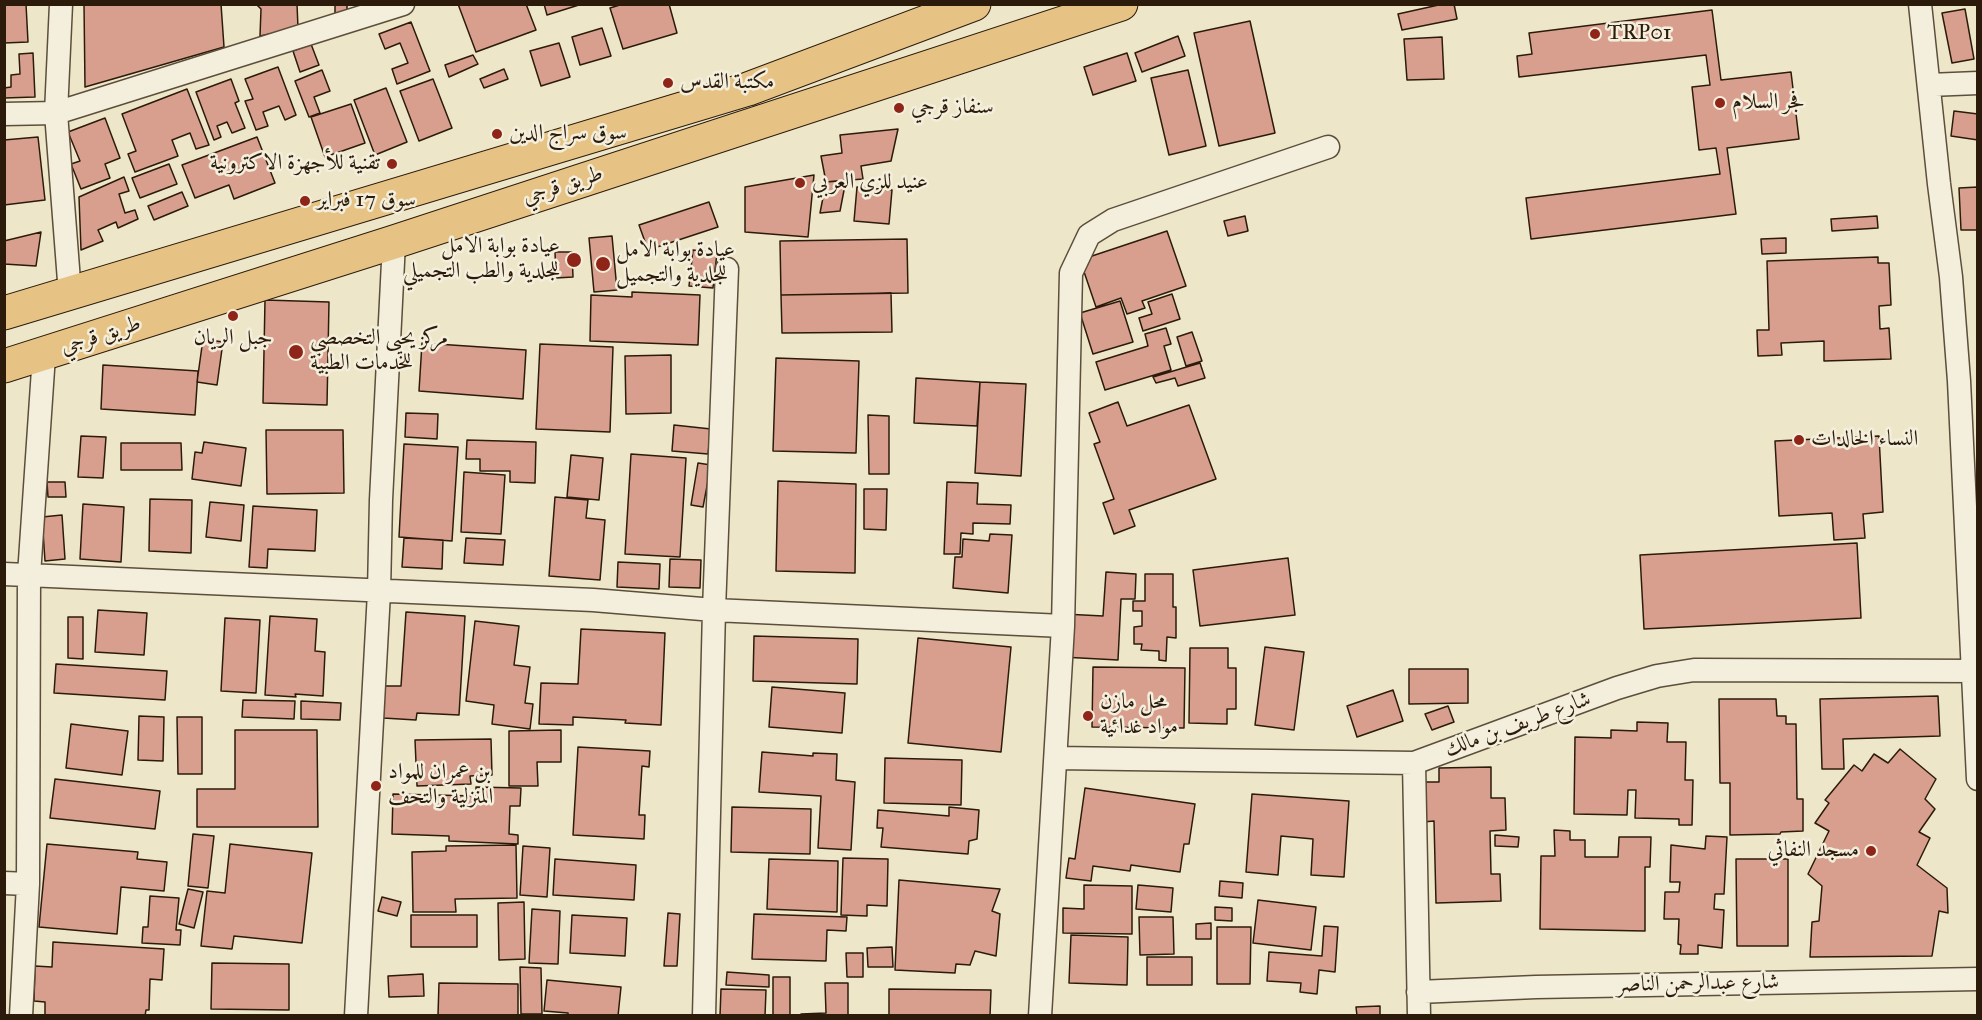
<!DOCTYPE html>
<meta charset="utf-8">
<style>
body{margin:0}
#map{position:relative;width:1982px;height:1020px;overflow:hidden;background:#ede6c9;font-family:"IM FELL Great Primer",serif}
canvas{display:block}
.frame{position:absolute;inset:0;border:6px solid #2c1b0b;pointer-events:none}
</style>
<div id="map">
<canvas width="1982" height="1020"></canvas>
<div class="frame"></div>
</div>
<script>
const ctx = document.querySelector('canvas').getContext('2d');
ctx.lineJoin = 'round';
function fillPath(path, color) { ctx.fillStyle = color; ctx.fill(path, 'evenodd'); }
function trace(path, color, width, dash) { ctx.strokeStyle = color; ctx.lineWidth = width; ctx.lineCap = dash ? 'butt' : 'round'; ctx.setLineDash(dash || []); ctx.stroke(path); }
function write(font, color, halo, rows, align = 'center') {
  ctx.font = font + ' "IM FELL Great Primer",Amiri,serif'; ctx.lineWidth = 5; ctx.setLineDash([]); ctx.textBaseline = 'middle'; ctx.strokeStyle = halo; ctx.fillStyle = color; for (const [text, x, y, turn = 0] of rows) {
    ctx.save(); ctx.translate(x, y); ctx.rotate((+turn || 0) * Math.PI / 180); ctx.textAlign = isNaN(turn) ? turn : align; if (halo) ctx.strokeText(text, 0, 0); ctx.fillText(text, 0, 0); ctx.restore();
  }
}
const building = new Path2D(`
 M4,4h22l2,38 -24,1z
 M84,4h137l3,43 -139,40z
 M256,4h41l1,24 -38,8 1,-27z
 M335,4h12v8l-12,1z
 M458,4h68l10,26 -60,22z
 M544,4h38l-35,11z
 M623,4h46l8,29 -54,16 -13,-41z
 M1443,4h11l3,15 -55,11 -4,-16z
 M1965,9l9,50 -22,4 -10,-50z
 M1712,10l9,70 70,-8 8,67 -72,9 9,66 -205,25 -5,-41 194,-24 -4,-26 -17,2 -7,-63 18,-2 -4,-30 -187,22 -2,-21 15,-2 -3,-21z
 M1250,21l25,112 -56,13 -25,-113z
 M411,22l19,49 -33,13 -5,-15 16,-6 -8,-20 -15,6 -6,-15z
 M602,28l9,28 -31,9 -8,-28z
 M1178,36l7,20 -43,16 -7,-19z
 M1442,37l2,42 -37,1 -3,-41z
 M559,43l11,34 -29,9 -11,-35z
 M311,44l8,21 -19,7 -7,-21z
 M33,53l2,44 -31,1v-10l7,-1v-12l9,-1 -1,-20z
 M1127,53l9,28 -43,14 -9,-28z
 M473,55l5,9 -29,13 -4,-12z
 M278,67l18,48 -11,5 -6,-14 -16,6 5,14 -12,4 -11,-29 8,-2 -8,-20z
 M504,69l4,10 -24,9 -4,-9z
 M322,70l8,21 -16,6 6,16 -11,4 -14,-36z
 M1188,70l18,76 -37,9 -18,-77z
 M231,79l8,22 -4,2 10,25 -13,5 -5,-11 -10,4 4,11 -7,3 -18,-48z
 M433,79l19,49 -33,13 -19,-50z
 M386,88l21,54 -32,13 -21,-55z
 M187,89l22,56 -13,4 -6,-16 -18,7 6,16 -43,16 -7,-18 8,-3 -14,-37z
 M351,104l14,39 -40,14 -14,-40z
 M1954,111l24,3v26l-27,-4z
 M105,118l15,40 -15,6 5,14 -29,11 -10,-25 9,-3 -12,-29z
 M898,129l-7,32 -30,5 2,13 -37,3 -5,-26 21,-3 -2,-18z
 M38,137l7,63 -41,5v-65z
 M257,137l18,46 -41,16 -5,-14 -34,13 -13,-33z
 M169,164l8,20 -37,14 -8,-20z
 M814,175l-6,62 -63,-5v-45z
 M124,177l5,14 -10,3 6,19 10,-3 3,9 -20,9 -2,-6 -18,8 5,11 -22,9 -2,-53z
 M846,180l-6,31 -20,2 6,-31z
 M857,187l35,3 -3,34 -35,-3z
 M1978,187v43h-17l-2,-42z
 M182,192l6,14 -34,14 -6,-14z
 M709,202l9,25 -70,23 -9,-25z
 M1245,216l3,15 -20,5 -4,-15z
 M1877,216l1,12 -46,3 -1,-12z
 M1167,231l19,55 -44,15 3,7 -18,6 -6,-16 -25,9 -16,-47z
 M41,232l-5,34 -32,-2v-23z
 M612,236l5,54 -23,2 -5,-54z
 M1786,238v15l-24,1 -1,-15z
 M907,239l1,54 -127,2 -1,-54z
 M693,250l24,3 -4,35 -24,-2z
 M555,252h17l1,25 -17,1z
 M1878,257v6h11l2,42 -12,1 1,23 9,-1 2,31 -67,2v-20l-43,2 1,12 -24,1 -1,-26h12l-2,-69z
 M632,292l68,3 -2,50 -108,-4 1,-46 41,2z
 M891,293l1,39 -110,1 -1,-38z
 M1172,294l8,25 -37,12 -4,-13 13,-4 -4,-12z
 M265,300l64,2 -2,103 -64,-2z
 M1120,301l13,41 -40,12 -13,-41z
 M1166,328l5,16 -7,2 7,24 -66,20 -9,-28 52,-16 -3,-12z
 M1192,332l10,29 -16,5 -9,-29z
 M203,339l20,3 -6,43 -20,-3z
 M422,343l104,7 -3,49 -104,-8z
 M540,344l73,3 -3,85 -74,-3z
 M671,355v58l-45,1 -1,-58z
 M776,358l83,3 -3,92 -83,-2z
 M1200,363l5,15 -27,8 -3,-8 -19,5 -3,-6z
 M103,365l95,6 -3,44 -94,-6z
 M916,378l64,4 -3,44 -63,-3z
 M980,382l46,2 -5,92 -46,-3z
 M1118,402l9,24 62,-21 27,74 -87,31 6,16 -21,8 -11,-31 11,-4 -20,-55 6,-2 -11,-29z
 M406,413l32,1 -1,25 -32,-2z
 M868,415l21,1v58h-20z
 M674,425l37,4 -3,25 -36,-3z
 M266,430h77l1,63 -77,1z
 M81,436l25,1 -3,41 -25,-1z
 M1879,436l4,76 -20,2 2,24 -31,2 -2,-27 -53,3 -4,-75z
 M467,440l69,2 -1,41 -25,-1v-11h-30v-12h-14z
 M204,442l42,6 -5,38 -49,-7 3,-27 7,1z
 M121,443h60l1,27h-61z
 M404,444l54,3 -6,94 -53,-4z
 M631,454l55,4 -6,99 -55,-3z
 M571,455l32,3 -4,42 -32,-3z
 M698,463l13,2 -8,42 -12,-2z
 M464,472l41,3 -4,59 -40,-2z
 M778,481l78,3 -1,89 -79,-2z
 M47,482h18l1,15h-18z
 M947,482l31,1 -1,21 34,1 -1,19 -37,-1v11l-12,-1 -1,21h-16z
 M864,489h23l-1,41 -22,-1z
 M555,497l33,3 -2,18 19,2 -5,60 -51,-4z
 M150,499l42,1 -1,53 -42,-2z
 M210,502l34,3 -3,36 -35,-4z
 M83,504l41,3 -3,55 -41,-3z
 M253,506l64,4 -2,41 -47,-2 -1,19 -18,-1z
 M62,515l3,44 -20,2 -3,-44z
 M990,534l22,1 -4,58 -55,-5 2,-31h7l1,-18 26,2z
 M404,538l39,2 -1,29 -40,-2z
 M466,538l39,2 -2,25 -39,-2z
 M1857,543l4,75 -217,11 -4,-74z
 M1288,558l7,57 -95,11 -7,-56z
 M670,559l31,1 -1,28 -31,-1z
 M618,562l42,2 -1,25 -42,-2z
 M1106,572l30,2 -1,25h-14l-3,61 -56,-3 2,-43 39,2z
 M1145,574h28v33h3v31l-9,-1 -1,24 -7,-1v-9l-18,-1 1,-6h-8v-17l8,-1v-15h-9v-10h12z
 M98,610l49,3 -3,42 -49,-3z
 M406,612l59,4 -6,99 -42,-2 -1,7 -33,-2 2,-32h16z
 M270,616l47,3 -2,32 10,1 -2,44 -28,-2 1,3 -31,-2z
 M68,617h15v42l-15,-1z
 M225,618l35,2 -4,73 -35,-2z
 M475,621l44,5 -5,39 16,2 -5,36 8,1 -3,25 -38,-5 2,-19 -28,-4z
 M581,629l84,4 -4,92 -36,-2 1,-3 -53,-3v8l-34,-1 2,-41 37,1z
 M754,636l104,3 -1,45 -104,-3z
 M918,638l93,9 -10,105 -93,-9z
 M1265,647l39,5 -10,78 -39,-5z
 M1190,648h38v20h8v41h-9v15l-38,-1z
 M56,664l111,7 -2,29 -111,-7z
 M1093,667l92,1 -1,60 -92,-1z
 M1409,669h59v34l-59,1z
 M772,687l73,6 -3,40 -73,-6z
 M1393,690l10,31 -46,16 -10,-31z
 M1938,696l2,40 -97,3 1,30h-22l-2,-70z
 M1719,699h57l1,17h9v8h10l1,75h6v32l-22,1 -1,2 -50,1v-52h-10z
 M243,700l52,1 -1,18 -52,-2z
 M301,701l40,2 -1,17 -39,-1z
 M1448,706l6,16 -22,8 -7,-16z
 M139,716l25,1 -1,44 -25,-1z
 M177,717h25v57h-24z
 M1637,722l31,1 -1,19h19l-1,38h8l-1,45h-13v-6l-44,-1 1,-28h-8l-1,25 -53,-1 1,-77 36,1v-8l26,1z
 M71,724l57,7 -6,44 -56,-7z
 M235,730h82l1,97h-121v-38h38z
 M561,730v32h-24l1,24h-29v-55z
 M491,739l1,36 -22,1 1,8 -54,2 -2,-46z
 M578,747l72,4 -1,16 -7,-1 -3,49h6l-1,24 -71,-4z
 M1900,749l36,30 -11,20 10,10 -16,23 11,6 -13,27 30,23 1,25 -9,-2 -7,45 -122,1 2,-35 7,-1 3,-35 -14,-12 21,-43 -14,-8 14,-20 -4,-3 29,-35 8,6 12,-17 14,9z
 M762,752l51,4v-3l24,1 -1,26 19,2 -4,68 -33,-2 3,-52 -62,-4z
 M885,758l77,2 -1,45 -77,-2z
 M1491,767v31h14l1,32 -16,1 1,43h9l1,27 -65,2 -2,-82 -11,1 -1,-40h17v-14z
 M55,779l105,12 -5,38 -105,-11z
 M476,787l45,1 -1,18h-10l-1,28 9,1v9l-69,-3v-5l-57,-2 1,-40 83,2z
 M1085,788l110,16 -6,40h-5l-4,28 -49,-7 -1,6 -37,-5 -2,15 -25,-3 3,-20 6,1z
 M1252,794l97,7 -5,76 -33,-2 2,-36 -32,-3 -3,39 -32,-3z
 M732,807l79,2 -1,45 -79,-2z
 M949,807l30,3 -2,29 -8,2 -1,13 -87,-7 2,-19h-6l1,-18 71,6z
 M1554,830l16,1v9h15v17h33l1,-20h32l-1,30h-5v64l-105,-2 1,-73h14z
 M193,834l21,2 -6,52 -20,-2z
 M1495,835l24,2 -1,10 -23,-1z
 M1706,836l21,1 -3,57h-9l-1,15 10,1 -2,38 -24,-3v9h-18l1,-9 -3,-1 1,-25h-15l1,-27h14l1,-10h-10l1,-37 34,4z
 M47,844l91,8 -1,7 30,3 -3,29 -43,-4 -4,47 -78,-7z
 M230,844l82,9 -10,90 -68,-7 -2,13 -31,-3 6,-55 18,2z
 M516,845l1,53 -62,1 1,13h-43l-1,-60 34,-1v-5z
 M523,846l27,2 -3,49 -27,-2z
 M843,858l45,1 -1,47 -20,-1v11l-26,-1z
 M555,859l81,6 -2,35 -81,-5z
 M769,859l69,2 -1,51 -70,-3z
 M1736,859h52v87h-51z
 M899,880l101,9 -8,22 8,3 -4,42 -21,-5 -5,14 -14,-1 -1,9 -60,-3z
 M1220,881l23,2 -1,15 -23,-2z
 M1084,885l48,1v48l-69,-1v-25l21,1z
 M1138,885l35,3 -2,24 -35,-3z
 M188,889l15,3 -9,36 -15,-4z
 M150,896l29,2 -3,32h5l-1,15 -38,-2 1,-16h5z
 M382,897l19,5 -4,14 -19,-5z
 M1258,900l58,7 -5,43 -58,-7z
 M524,902l1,57 -26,1 -1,-57z
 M1215,907l17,1v13l-17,-1z
 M532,909l28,2 -2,53 -29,-1z
 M668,913l12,1 -3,52h-13z
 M754,914l93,3 -1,14 -19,-1 -1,31 -74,-2z
 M411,915h66v32h-66z
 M572,915l55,3 -2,38 -55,-3z
 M1139,917h34l1,37 -34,1z
 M1211,923v16h-15v-15z
 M1324,926l14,1 -3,45 -16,-2 -2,24 -17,-2 1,-9 -34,-2 2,-29 53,4z
 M1217,927h34l-1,57h-33z
 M1071,935l57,2 -1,48 -58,-2z
 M53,942l111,7 -2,31 -12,-1 -1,31h-3l-1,6h-100v-14l-11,-1 1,-35 17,1z
 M892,947l1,20h-25l-1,-19z
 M846,953h17v24h-16z
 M1147,957h45v28h-45z
 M212,963l77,1v46l-78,-1z
 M520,967l21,1 1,46h-21z
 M727,972l42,3v12l-43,-2z
 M423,974l1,22 -35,1 -1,-21z
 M773,977h17v39h-17z
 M547,980l74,7 -3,29h-50v-3l-24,-2z
 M439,983l79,1v32h-126l46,-1z
 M825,983h23v33h-47v-2l25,-1z
 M721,989l45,1 -1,26h-45z
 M889,989l102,1 -1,26h-101z
 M1380,1006v10h-23l-1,-9z`);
const minor = new Path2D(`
 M61,4l-5,109 14,181
 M1920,4l19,180 12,93 8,104 19,398
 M1929,85l49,-2
 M4,114l52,-1 347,-109
 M4,574l589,26 121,10 349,16 8,-353 18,-38 24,-15 215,-73
 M1056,758l358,5 203,-75 40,-12 37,-6 284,1
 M1414,763l5,253
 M4,883l24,1
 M1418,992l118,-5 442,-8
 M21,1016l7,-132 1,-309 15,-220
 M356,1016l23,-424 2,-92 13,-258
 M704,1016l10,-406 13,-341
 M1040,1016l23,-390`);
const trunk = new Path2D(`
 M4,313l744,-224 226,-85
 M4,366l390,-124 727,-238`);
const markers = [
 [1595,34,6,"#8f2418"],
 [668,83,6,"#8f2418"],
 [1720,103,6,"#8f2418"],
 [899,108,6,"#8f2418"],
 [497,134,6,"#8f2418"],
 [392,164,6,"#8f2418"],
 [800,183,6,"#8f2418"],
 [305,201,6,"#8f2418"],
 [574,260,8,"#8f2418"],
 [603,264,8,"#8f2418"],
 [233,316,6,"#8f2418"],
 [296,352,8,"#8f2418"],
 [1799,440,6,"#8f2418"],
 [1088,716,6,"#8f2418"],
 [376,786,6,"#8f2418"],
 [1871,851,6,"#8f2418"]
];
const poiNames = [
 ["TRP01",1607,34],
 ["مكتبة القدس",680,83],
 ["فجر السلام",1732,103],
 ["سنفاز قرجي",911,108],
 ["سوق سراج الدين",509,134],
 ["تقنية للأجهزة الاكترونية",380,164,"right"],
 ["عنيد للزي العربي",812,183],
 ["سوق 17 فبراير",317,201],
 ["عيادة بوابة الامل",560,247,"right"],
 ["للجلدية والطب التجميلي",560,272,"right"],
 ["عيادة بوابة الامل",616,251],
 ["للجلدية والتجميل",616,276],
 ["جبل الريان",233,339,"center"],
 ["مركز يحيى التخصصي",310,339],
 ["للخدمات الطبية",310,364],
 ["النساء الخالدات",1811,440],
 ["محل مازن",1100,703],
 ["مواد غدائية",1100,728],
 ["بن عمران للمواد",388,773],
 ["المنزلية والتحف",388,798],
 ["مسجد النفاثي",1859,851,"right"]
];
const streetNames = [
 ["طريق قرجي",563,186,-18],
 ["طريق قرجي",101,336,-18],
 ["شارع طريف بن مالك",1518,725,-20],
 ["شارع عبدالرحمن الناصر",1698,984,-1]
];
fillPath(building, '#d89f8e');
trace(building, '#2c1b0b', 1.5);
trace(minor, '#5c4e3a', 25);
trace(trunk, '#2c1b0b', 35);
trace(minor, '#f3efdc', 22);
trace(trunk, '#e6c384', 33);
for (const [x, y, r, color] of markers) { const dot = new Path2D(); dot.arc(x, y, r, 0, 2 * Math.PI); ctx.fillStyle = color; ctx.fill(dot); trace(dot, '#f3efdc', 2); }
write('22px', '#2c1b0b', '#f3efdc', poiNames, 'left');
write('22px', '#2c1b0b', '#f3efdc', streetNames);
</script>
